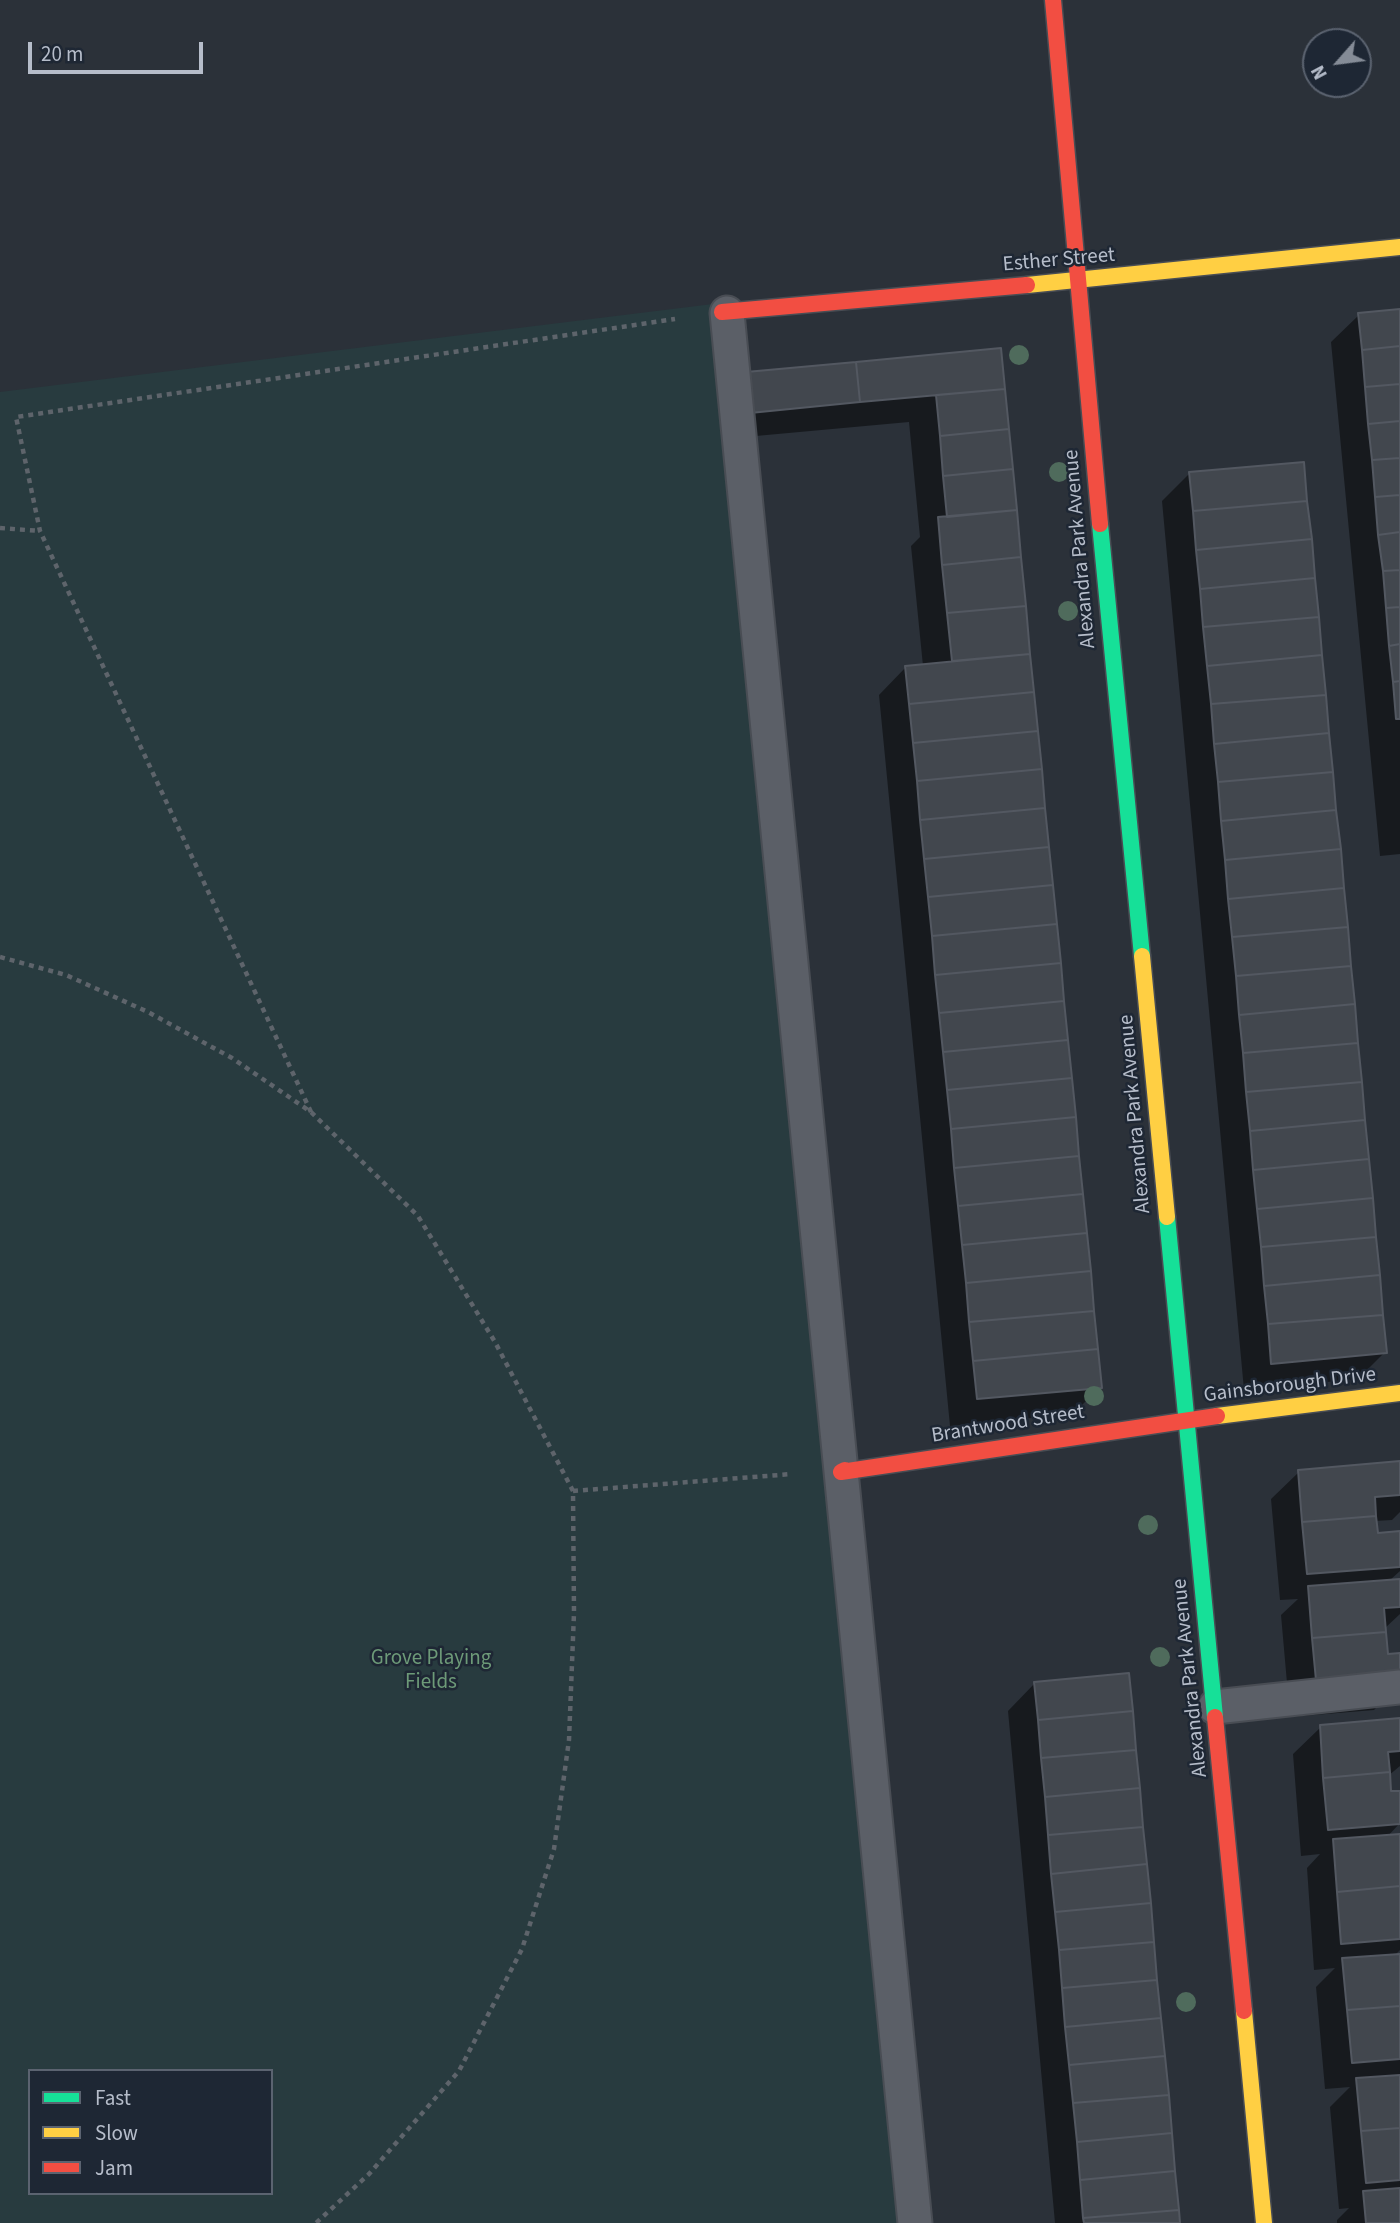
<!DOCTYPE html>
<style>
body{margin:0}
#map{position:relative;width:1400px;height:2223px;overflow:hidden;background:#2b3139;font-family:"Source Sans 3",sans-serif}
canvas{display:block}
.legend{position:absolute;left:28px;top:2069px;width:245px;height:126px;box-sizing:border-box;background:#1e2734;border:2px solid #5b6370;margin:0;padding:9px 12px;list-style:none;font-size:21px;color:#b6bdca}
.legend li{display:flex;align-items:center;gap:14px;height:35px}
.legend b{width:35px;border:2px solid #5b6370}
.north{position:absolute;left:1302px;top:28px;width:70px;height:70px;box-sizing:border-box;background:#1e2734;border:2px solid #5b6370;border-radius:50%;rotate:242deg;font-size:19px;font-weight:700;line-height:28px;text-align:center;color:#b6bdca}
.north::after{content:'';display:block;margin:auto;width:24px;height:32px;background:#858c97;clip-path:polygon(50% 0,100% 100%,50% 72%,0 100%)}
.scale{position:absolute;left:28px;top:42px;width:175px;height:32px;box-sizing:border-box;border:4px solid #b6bdca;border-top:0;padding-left:9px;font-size:21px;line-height:24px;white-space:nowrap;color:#b6bdca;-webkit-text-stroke:5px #1e2734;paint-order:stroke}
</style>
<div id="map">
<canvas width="1400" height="2223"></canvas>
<ul class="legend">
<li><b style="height:9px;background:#16e098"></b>Fast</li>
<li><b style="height:9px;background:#ffcf43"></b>Slow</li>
<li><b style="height:9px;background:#f24e42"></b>Jam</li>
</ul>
<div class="north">N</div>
<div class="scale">20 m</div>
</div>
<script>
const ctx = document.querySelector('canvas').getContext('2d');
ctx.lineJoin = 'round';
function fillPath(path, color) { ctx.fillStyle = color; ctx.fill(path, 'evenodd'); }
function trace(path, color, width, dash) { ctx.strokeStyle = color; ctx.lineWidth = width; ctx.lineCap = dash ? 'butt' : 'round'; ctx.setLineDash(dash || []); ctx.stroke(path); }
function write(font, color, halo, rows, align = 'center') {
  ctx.font = font + ' "Source Sans 3",sans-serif'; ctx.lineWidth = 5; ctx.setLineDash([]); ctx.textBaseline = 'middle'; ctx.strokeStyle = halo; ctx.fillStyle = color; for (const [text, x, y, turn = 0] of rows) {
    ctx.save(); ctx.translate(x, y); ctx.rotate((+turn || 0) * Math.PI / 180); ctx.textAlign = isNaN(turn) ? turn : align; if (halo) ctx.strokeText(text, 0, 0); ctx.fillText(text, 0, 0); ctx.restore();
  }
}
const green = new Path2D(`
 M721,303l192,1920h-913v-1831zM30,2071h241v122h-241z`);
const shadow = new Path2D(`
 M1400,311v543l-20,2 -49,-514 28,-27z
 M1000,350l100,1037 -27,27 -123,12 -71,-731 27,-28 17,-1 -12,-120 9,-9 -11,-115 -186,17 -3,-38z
 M1189,474l196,878 -27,27 -114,11 -82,-889z
 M1400,1463v49l-8,8 -17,1 1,14 24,-2v38l-11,10h11v33l-16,15 2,27 14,28 -26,26 -84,7 -9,-102 17,-16 -18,1 -9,-101 28,-27z
 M1035,1683l143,540h-123l-47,-512z
 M1400,1720v46l-12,10 2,17 10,30 -13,14 13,-2v115l-6,6 6,-1v268h-63v-3l12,-12 -10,1 -9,-102 20,-20 -25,2 -9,-102 19,-19 -21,2 -7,-102 13,-14 -19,2 -8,-102 28,-27z`);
const building = new Path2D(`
 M1400,309v37l-38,4 -4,-37z
 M1400,346v38l-35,3 -3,-37z
 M1001,348l4,41 -145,13 -4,-40z
 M856,362l4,40 -110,11 -4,-41z
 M1400,384v37l-32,3 -3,-37z
 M1005,389l4,40 -69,7 -4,-41z
 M1400,421v37l-28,2 -4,-36z
 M1009,429l4,40 -70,7 -3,-40z
 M1400,458v37l-25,2 -3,-37z
 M1304,462l3,39 -114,10 -4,-39z
 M1013,469l4,41 -70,7 -4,-41z
 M1400,495v37l-22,3 -3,-38z
 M1307,501l5,38 -116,11 -3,-39z
 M1017,510l4,47 -79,8 -4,-48z
 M1400,532v38l-17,1 -5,-36z
 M1312,539l3,39 -115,11 -4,-39z
 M1021,557l5,49 -79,7 -5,-48z
 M1400,570v37l-14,1 -3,-37z
 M1315,578l4,39 -116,10 -3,-38z
 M1026,606l4,48 -78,7 -5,-48z
 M1400,607v37l-11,2 -3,-38z
 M1319,617l3,38 -115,11 -4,-39z
 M1400,644v37l-7,1 -4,-36z
 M1030,654l4,38 -125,12 -4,-38z
 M1322,655l4,40 -115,9 -4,-38z
 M1400,681v38h-4l-3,-37z
 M1034,692l4,39 -125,12 -4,-39z
 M1326,695l3,38 -115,11 -3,-40z
 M1038,731l4,38 -125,12 -4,-38z
 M1329,733l4,39 -115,10 -4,-38z
 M1042,769l3,39 -125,12 -3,-39z
 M1333,772l3,38 -115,11 -3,-39z
 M1045,808l4,39 -125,12 -4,-39z
 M1336,810l5,39 -116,11 -4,-39z
 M1049,847l4,38 -125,12 -4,-38z
 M1341,849l3,39 -116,11 -3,-39z
 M1053,885l4,39 -125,12 -4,-39z
 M1344,888l4,39 -116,10 -4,-38z
 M1057,924l4,39 -126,12 -3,-39z
 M1348,927l3,39 -115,10 -4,-39z
 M1061,963l3,38 -125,12 -4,-38z
 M1351,966l4,38 -116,11 -3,-39z
 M1064,1001l4,39 -125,12 -4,-39z
 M1355,1004l3,39 -115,10 -4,-38z
 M1068,1040l4,38 -125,12 -4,-38z
 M1358,1043l4,39 -116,10 -3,-39z
 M1072,1078l4,39 -125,12 -4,-39z
 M1362,1082l3,38 -115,11 -4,-39z
 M1076,1117l3,39 -125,12 -3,-39z
 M1365,1120l4,39 -116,11 -3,-39z
 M1079,1156l4,38 -125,12 -4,-38z
 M1369,1159l4,39 -116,11 -4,-39z
 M1083,1194l4,39 -125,12 -4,-39z
 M1373,1198l3,39 -115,10 -4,-38z
 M1087,1233l4,38 -125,12 -4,-38z
 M1376,1237l4,38 -116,11 -3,-39z
 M1091,1271l3,40 -125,11 -3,-39z
 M1380,1275l3,40 -115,9 -4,-38z
 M1094,1311l4,38 -125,12 -4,-39z
 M1383,1315l4,38 -116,11 -3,-40z
 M1098,1349l4,39 -125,11 -4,-38z
 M1400,1461v34l-25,2 1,19 -74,6 -4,-52z
 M1376,1516l2,17 22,-2v36l-93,7 -5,-52z
 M1400,1579v28l-16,1 2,24 -74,6 -4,-52z
 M1386,1632l2,22 12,-1v31l-83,7 -5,-53z
 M1129,1673l4,38 -95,9 -4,-38z
 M1133,1711l3,39 -95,8 -3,-38z
 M1400,1718v33l-12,1 2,20 -67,6 -3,-53z
 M1136,1750l4,38 -95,9 -4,-39z
 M1390,1772l1,19h9v33l-72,6 -5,-52z
 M1140,1788l3,39 -95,8 -3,-38z
 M1143,1827l4,37 -96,10 -3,-39z
 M1400,1834v52l-63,6 -4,-53z
 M1147,1864l4,39 -96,9 -4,-38z
 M1400,1886v53l-59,5 -4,-52z
 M1151,1903l3,39 -95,8 -4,-38z
 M1154,1942l3,38 -95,8 -3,-38z
 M1400,1954v52l-53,4 -5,-52z
 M1157,1980l4,38 -96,9 -3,-39z
 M1400,2006v53l-48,4 -5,-53z
 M1161,2018l4,38 -96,9 -4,-38z
 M1165,2056l4,39 -96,8 -4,-38z
 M1400,2075v53l-39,3 -5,-53z
 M1169,2095l3,38 -95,9 -4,-39z
 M1400,2128v52l-34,3 -5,-52z
 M1172,2133l3,38 -95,9 -3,-38z
 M1175,2171l4,39 -96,8 -3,-38z
 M1400,2188v35h-34l-3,-32z
 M1179,2210l1,13h-96l-1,-5z`);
const path = new Path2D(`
 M0,528l40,3
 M0,957l66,18 82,37 84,46 79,54 107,104 77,126 78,149 1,122 -5,127 -15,109 -32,100 -63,122 -90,103 -53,49
 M311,1112l-271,-581 -24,-114 659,-98
 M573,1491l219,-17`);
const lane = new Path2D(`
 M727,313l188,1910
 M1215,1707l185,-20`);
const fast = new Path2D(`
 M1100,524l42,432
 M1167,1217l48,500`);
const slow = new Path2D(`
 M1027,285l373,-38
 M1142,956l25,261
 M1217,1416l183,-23
 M1244,2011l20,212`);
const jam = new Path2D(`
 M1053,0l47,524
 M722,312l305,-27
 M845,1470l-4,2 376,-56
 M1215,1717l29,294`);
const trees = [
 [1019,355],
 [1059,472],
 [1068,611],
 [1094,1396],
 [1148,1525],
 [1160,1657],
 [1186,2002]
];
const streetNames = [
 ["Esther Street",1059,261,-5],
 ["Alexandra Park Avenue",1081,549,-95],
 ["Alexandra Park Avenue",1136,1114,-95],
 ["Gainsborough Drive",1290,1386,-7],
 ["Brantwood Street",1008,1425,-9],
 ["Alexandra Park Avenue",1191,1678,-96]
];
const parkNames = [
 ["Grove Playing",431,1659],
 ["Fields",431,1683]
];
fillPath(green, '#283b3f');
fillPath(shadow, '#0007');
fillPath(building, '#42474e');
trace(building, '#535861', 2);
trace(lane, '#494d54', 37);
trace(fast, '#494d54', 19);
trace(slow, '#494d54', 19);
trace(jam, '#494d54', 19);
trace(path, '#5e646b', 4.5, [5, 5]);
trace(lane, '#5b5f67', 33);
trace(fast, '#16e098', 16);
trace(slow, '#ffcf43', 16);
trace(jam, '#f24e42', 16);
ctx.fillStyle = '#4f6b5c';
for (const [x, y] of trees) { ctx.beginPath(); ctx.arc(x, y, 10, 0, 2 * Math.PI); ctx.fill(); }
write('21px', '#b6bdca', '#1e2734', streetNames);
write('21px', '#6d9a78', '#1e2734', parkNames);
</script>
